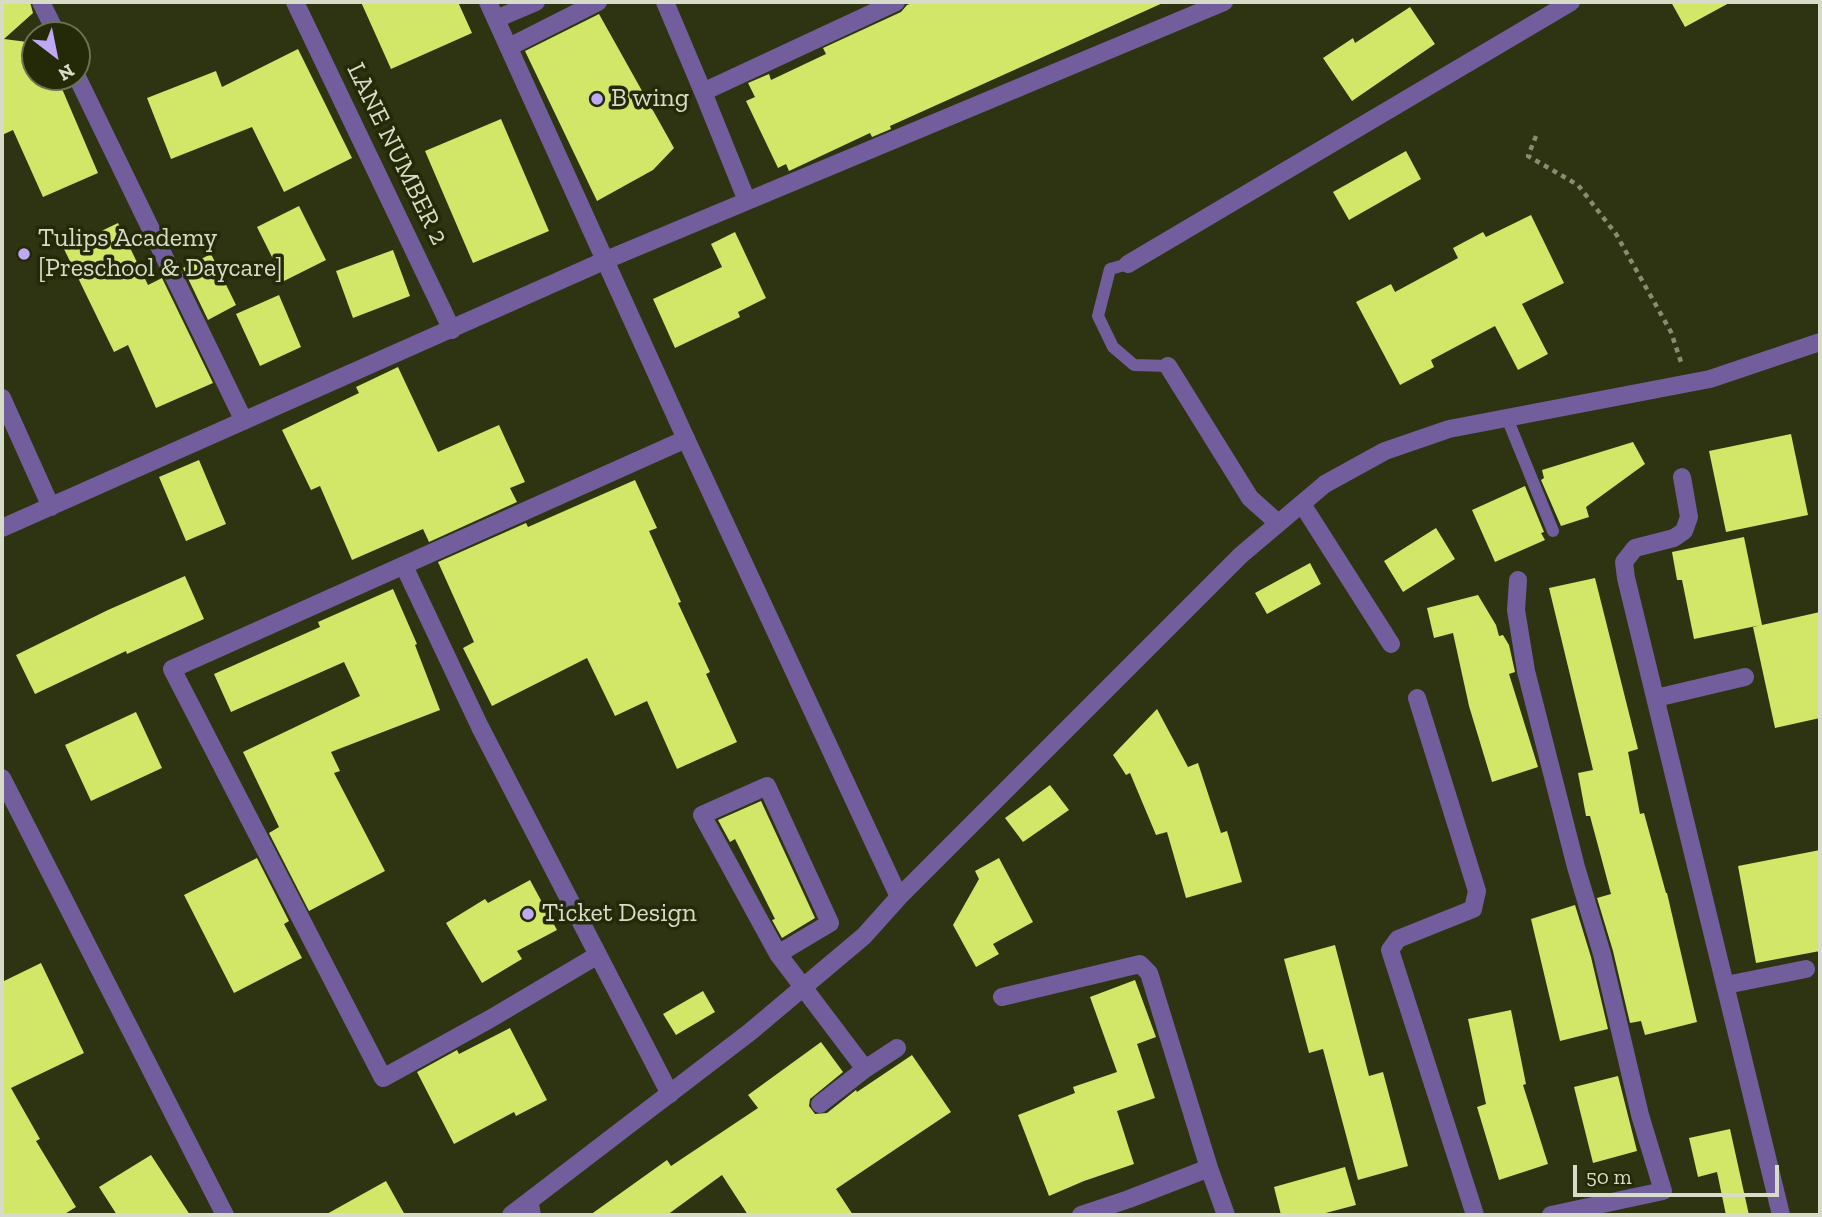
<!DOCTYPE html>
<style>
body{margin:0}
#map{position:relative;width:1822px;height:1217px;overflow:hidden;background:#2e3312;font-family:"Zilla Slab",serif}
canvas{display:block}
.frame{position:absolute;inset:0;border:4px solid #d7dcc8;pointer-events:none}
.north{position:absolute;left:21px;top:21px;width:70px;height:70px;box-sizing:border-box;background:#242907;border:2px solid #6c7154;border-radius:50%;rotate:148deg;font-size:19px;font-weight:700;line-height:28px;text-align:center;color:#d7dcc8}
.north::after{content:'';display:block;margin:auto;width:24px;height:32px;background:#bfa9f4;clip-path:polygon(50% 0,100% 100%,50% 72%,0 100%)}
.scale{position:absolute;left:1573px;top:1165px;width:206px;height:32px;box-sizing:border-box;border:4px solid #d7dcc8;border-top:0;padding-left:9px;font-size:21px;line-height:24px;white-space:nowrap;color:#d7dcc8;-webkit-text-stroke:5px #242907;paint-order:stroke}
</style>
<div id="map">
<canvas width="1822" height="1217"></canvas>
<div class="frame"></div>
<div class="north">N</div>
<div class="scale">50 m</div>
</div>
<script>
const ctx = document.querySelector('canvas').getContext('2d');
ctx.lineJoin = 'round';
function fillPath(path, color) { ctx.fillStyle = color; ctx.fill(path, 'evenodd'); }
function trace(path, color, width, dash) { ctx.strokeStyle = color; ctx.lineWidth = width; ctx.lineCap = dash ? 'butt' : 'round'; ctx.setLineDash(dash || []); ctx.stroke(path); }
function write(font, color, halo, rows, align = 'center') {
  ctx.font = font + ' "Zilla Slab",serif'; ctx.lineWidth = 7; ctx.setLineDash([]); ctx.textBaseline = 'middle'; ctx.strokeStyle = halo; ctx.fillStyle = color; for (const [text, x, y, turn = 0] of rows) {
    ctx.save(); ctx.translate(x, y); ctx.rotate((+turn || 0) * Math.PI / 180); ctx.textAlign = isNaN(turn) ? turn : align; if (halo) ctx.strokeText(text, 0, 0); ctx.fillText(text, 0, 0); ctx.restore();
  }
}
const building = new Path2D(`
 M2,2h28l3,11 -29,26 31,4v34h22l41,96 -55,24 -30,-67 -11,5z
 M361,2h97l14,31 -81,36z
 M915,2h250l-275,124 1,3 -19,8 -2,-4 -81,38 -3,-7 -8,4 -32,-67 9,-4 -7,-14 21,-9 2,6 55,-26 -3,-6 78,-36 6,-7z
 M1671,2h60l-46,25z
 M1410,7l25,37 -83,57 -29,-43 30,-20 2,5z
 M599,14l75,134 -21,22 -56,31 -72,-150z
 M298,49l54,109 -68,34 -32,-65 -81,32 -24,-61 69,-27 6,16z
 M501,119l48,112 -76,32 -48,-112z
 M1406,151l15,28 -72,41 -16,-28z
 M299,206l27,54 -42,21 -27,-54z
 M1531,215l33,68 -42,21 26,50 -30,16 -23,-44 -64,34 3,7 -34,18 -44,-83 35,-18 4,8 63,-34 -5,-10 30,-16 3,5z
 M118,223l30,62 14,-7 51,105 -57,25 -28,-63 -14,7 -50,-103z
 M735,232l31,66 -28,14 2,5 -65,31 -22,-49 69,-32 -11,-23z
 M393,250l17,46 -57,22 -17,-47z
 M211,254l25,51 -28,15 -25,-52z
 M279,295l22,52 -41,19 -24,-52z
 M398,367l40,85 61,-27 26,57 -15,6 7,14 -88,40 -6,-13 -71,31 -32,-74 -9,4 -29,-60 77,-37 -3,-6z
 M1791,434l17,81 -82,17 -17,-81z
 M1633,442l12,22 -59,43 3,10 -28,9 -20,-46 3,-2 -2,-8z
 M199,460l27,64 -40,17 -27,-64z
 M635,480l22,48 -8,3 32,71 -3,1 32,69 -4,2 31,68 -60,27 -30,-68 -32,15 -28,-58 -95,48 -29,-58 11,-6 -36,-80 88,-39 2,4z
 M1525,486l19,46 -3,1 4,7 -50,22 -23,-52z
 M1436,528l19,31 -52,33 -19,-31z
 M1744,537l18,88 58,-13v106l-45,10 -22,-101 8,-2 -67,14 -12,-59h-5l-5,-28z
 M1310,563l11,21 -54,30 -12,-21z
 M185,576l19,43 -77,35 -1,-3 -91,43 -19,-39 92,-45z
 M1595,578l43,171 -10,3 12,62 4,-1 22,80h1l30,129 -52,13 -4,-14 -11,2 -17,-72 -16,-53 14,-4 -21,-78h-4l-8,-43 15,-3 -44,-182z
 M393,589l24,55 -2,1 25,65 -109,42 9,19 -6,2 51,98 -76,40 -40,-78 10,-6 -36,-75 117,-56 -16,-34 -113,50 -17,-38 106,-47 -2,-5z
 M1478,595l18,30 3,11 4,-1 6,10 6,27 -6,2 29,93 -46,15 -23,-76 -16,-73 -19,5 -7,-30z
 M1157,709l31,58 10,-4 23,70 6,-2 15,51 -56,16 -19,-66 -11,3 -26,-62 -4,2 -13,-20z
 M136,712l26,56 -71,33 -26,-56z
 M1050,785l19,25 -46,32 -18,-24z
 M761,801l54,117 -33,20 -10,-18 3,-1 -40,-80 -5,3 -12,-22z
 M1820,850v101l-64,12 -18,-97z
 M257,858l32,63 -5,3 18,34 -68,35 -50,-98z
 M999,858l34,64 -40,22 6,10 -23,13 -23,-42 26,-46 -4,-8z
 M530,880l27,50 -40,21 5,8 -40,24 -36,-60 39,-24 3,4z
 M1575,905l16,52 17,72 -48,12 -29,-122z
 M1335,945l34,131 14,-4 25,94 -50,14 -35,-131 -14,4 -25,-94z
 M41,963l43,90 -73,35 29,51 -4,2 40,66 -13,8h-61v-233z
 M1135,980l21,57 -19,7 18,54 -38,13 17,53 -50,17 -35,15 -31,-81 57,-22 -2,-6 44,-15 -27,-75z
 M703,991l12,21 -39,23 -13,-21z
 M1511,1010l15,74 -3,1 25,79 -49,16 -22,-73 9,-3 -18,-85z
 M510,1028l37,72 -31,16 -2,-4 -60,32 -37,-72 40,-22 2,4z
 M821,1042l22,30 -33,27 -1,7 6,8 12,-1 29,-23 1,2 55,-37 39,57 -115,77 17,26h-105l-26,-40 -55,40h-77l77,-55 4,6 87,-58 -10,-13z
 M1618,1076l19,75 -44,12 -19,-76z
 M1730,1129l19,86h-23l-9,-43 -19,5 -9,-39z
 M151,1155l39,60h-73l-18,-28z
 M1345,1167l11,38 -38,10h-37l-7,-28z
 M386,1181l19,34h-80z`);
const path = new Path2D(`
 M1536,136l-8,20 50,29 38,49 55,98 10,30`);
const service = new Path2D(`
 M1128,264l-18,5 -12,47 15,31 21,18 34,1
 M1507,418l46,113
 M532,1200l3,15`);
const minor = new Path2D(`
 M41,2l16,33
 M295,2l157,328
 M665,2l38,90 193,-90
 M496,19l40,-17
 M509,47l89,-45
 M77,77l167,344
 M703,92l44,109
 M1128,264l443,-262
 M1168,366l82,132 28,25
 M2,398l49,109
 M1682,477l7,40 -5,14 -10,7 -39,10 -11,14 2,16 155,637
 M1302,504l89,140
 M2,528l604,-268 618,-258
 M404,566l76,161 190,367
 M1518,580l-2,30 10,61 50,196 26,87 38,161 23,76 -112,24
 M1417,698l60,193 -4,18 -75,30 -8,11 85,265
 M1656,698l89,-21
 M2,778l223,437
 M778,954l52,-31 -63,-137 -65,29 76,139 87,115 -45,35
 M598,955l-108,64 -107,59 -211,-409 514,-230
 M1726,985l80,-16
 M1002,997l138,-33 9,9 60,195 17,47
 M865,1069l32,-21
 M1081,1215l48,-16 80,-31`);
const tertiary = new Path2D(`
 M488,2l198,437 213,458
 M511,1215l239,-183 114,-96 35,-39 342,-342 84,-71 60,-33 64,-22 261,-50 110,-37`);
const markers = [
 [597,99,7,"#bfa9f4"],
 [24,254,7,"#bfa9f4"],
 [528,914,7,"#bfa9f4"]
];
const poiNames = [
 ["B wing",611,99],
 ["Tulips Academy",38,239],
 ["[Preschool & Daycare]",38,269],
 ["Ticket Design",542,914]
];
const streetNames = [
 ["LANE NUMBER 2",397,154,64]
];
fillPath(building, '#d2e767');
trace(path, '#878c72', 4.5, [5, 5]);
trace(service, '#725e9c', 12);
trace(minor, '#725e9c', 18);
trace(tertiary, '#725e9c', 18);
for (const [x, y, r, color] of markers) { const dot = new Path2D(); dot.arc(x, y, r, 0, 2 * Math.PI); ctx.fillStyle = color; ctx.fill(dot); trace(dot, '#242907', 2.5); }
write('26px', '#d7dcc8', '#242907', poiNames, 'left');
write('26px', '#d7dcc8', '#242907', streetNames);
</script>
